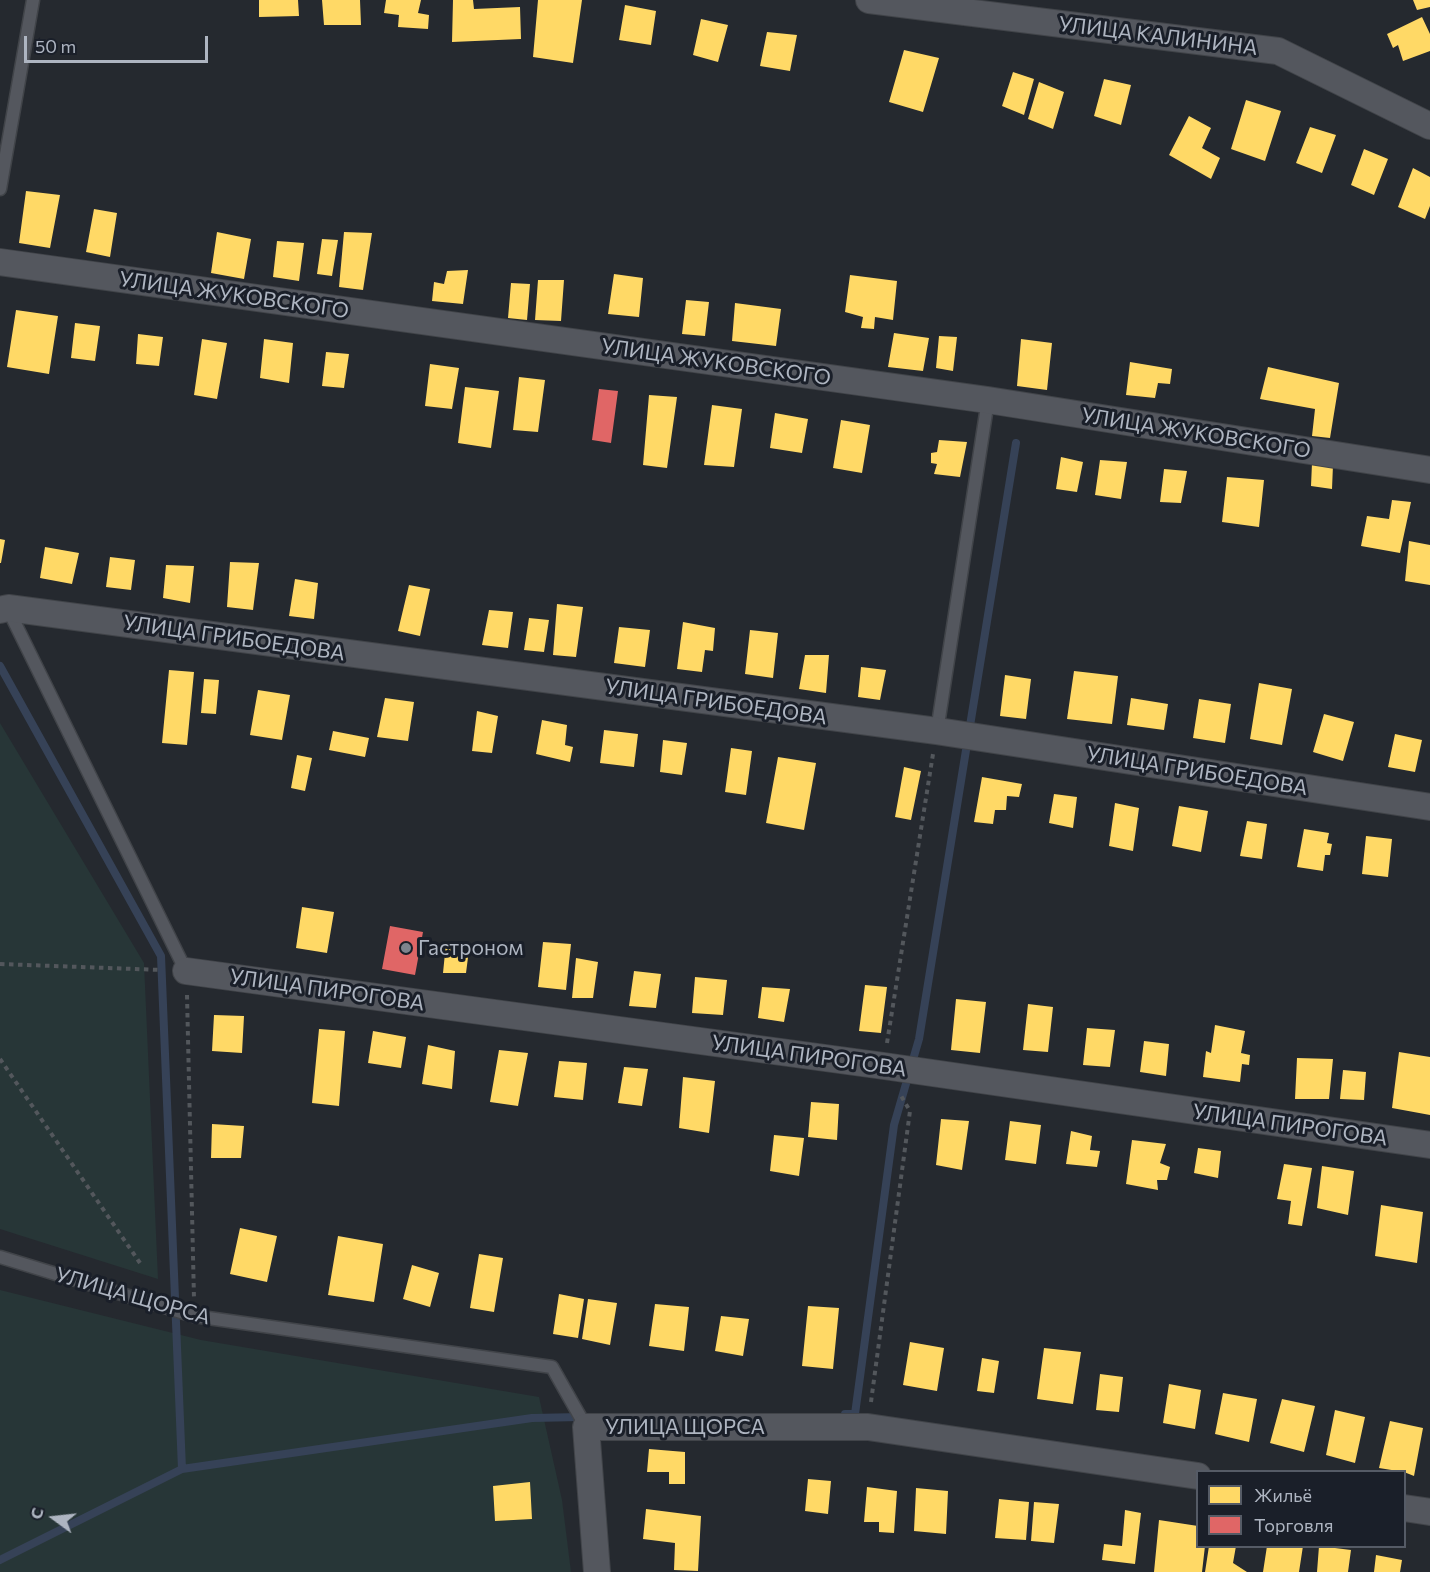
<!DOCTYPE html>
<meta charset="utf-8">
<style>
body{margin:0}
#map{position:relative;width:1430px;height:1572px;overflow:hidden;background:#25292f;font-family:Commissioner,sans-serif}
canvas{display:block}
.legend{position:absolute;left:1196px;top:1470px;width:210px;height:78px;box-sizing:border-box;background:#1a1f29;border:2px solid #555b66;margin:0;padding:8px 10px;list-style:none;font-size:18px;color:#aeb5c1}
.legend li{display:flex;align-items:center;gap:12px;height:30px}
.legend b{width:30px;border:2px solid #555b66}
.north{position:absolute;left:24px;top:1488px;width:60px;height:60px;-webkit-text-stroke:4px #1a1f29;paint-order:stroke;rotate:285deg;font-size:16px;font-weight:700;line-height:24px;text-align:center;color:#aeb5c1}
.north::after{content:'';display:block;margin:auto;width:21px;height:27px;background:#aeb5c1;clip-path:polygon(50% 0,100% 100%,50% 72%,0 100%)}
.scale{position:absolute;left:24px;top:36px;width:184px;height:27px;box-sizing:border-box;border:3px solid #aeb5c1;border-top:0;padding-left:8px;font-size:18px;line-height:21px;white-space:nowrap;color:#aeb5c1;-webkit-text-stroke:4px #1a1f29;paint-order:stroke}
</style>
<div id="map">
<canvas width="1430" height="1572"></canvas>
<ul class="legend">
<li><b style="height:16px;background:#ffd966"></b>Жильё</li>
<li><b style="height:16px;background:#e06666"></b>Торговля</li>
</ul>
<div class="north">С</div>
<div class="scale">50 m</div>
</div>
<script>
const ctx = document.querySelector('canvas').getContext('2d');
ctx.lineJoin = 'round';
function fillPath(path, color) { ctx.fillStyle = color; ctx.fill(path, 'evenodd'); }
function trace(path, color, width, dash) { ctx.strokeStyle = color; ctx.lineWidth = width; ctx.lineCap = dash ? 'butt' : 'round'; ctx.setLineDash(dash || []); ctx.stroke(path); }
function write(font, color, halo, rows, align = 'center') {
  ctx.font = font + ' Commissioner,sans-serif'; ctx.lineWidth = 6; ctx.setLineDash([]); ctx.textBaseline = 'middle'; ctx.strokeStyle = halo; ctx.fillStyle = color; for (const [text, x, y, turn = 0] of rows) {
    ctx.save(); ctx.translate(x, y); ctx.rotate((+turn || 0) * Math.PI / 180); ctx.textAlign = isNaN(turn) ? turn : align; if (halo) ctx.strokeText(text, 0, 0); ctx.fillText(text, 0, 0); ctx.restore();
  }
}
const green = new Path2D(`
 M0,723l144,240 14,316 -158,-50z
 M0,1290l201,50 338,57 23,103 9,72h-571z`);
const homes = new Path2D(`
 M259,0h39l1,16 -40,1z
 M322,0h38l1,25h-37z
 M386,0h35l-3,13 11,2 -1,14 -30,-2 1,-12 -15,-2z
 M453,0h20l1,9 46,-2 1,32 -69,3z
 M538,0h44l-9,63 -40,-6z
 M1413,0h17v7l-13,3z
 M625,5l31,6 -5,34 -32,-5z
 M1422,17l8,17v17l-27,10 -5,-16 -5,3 -6,-14z
 M701,19l27,6 -10,37 -25,-7z
 M767,32l30,3 -7,36 -30,-5z
 M904,50l35,8 -16,54 -34,-10z
 M1013,72l21,7 -10,36 -22,-9z
 M1104,79l27,6 -10,40 -27,-9z
 M1039,82l25,10 -11,37 -25,-10z
 M1246,100l35,11 -16,50 -34,-12z
 M1189,116l22,12 -9,20 18,10 -9,21 -42,-24z
 M1310,127l26,8 -14,38 -26,-10z
 M1364,149l24,10 -14,36 -23,-10z
 M1413,168l17,9v29l-5,13 -27,-12z
 M26,191l34,4 -10,53 -31,-5z
 M94,209l23,4 -7,44 -24,-5z
 M217,232l34,7 -7,40 -33,-6z
 M344,232l28,1 -9,57 -24,-3z
 M322,239l16,1 -6,36 -15,-2z
 M277,241l27,2 -5,38 -26,-4z
 M468,270l-5,34 -31,-3 2,-19 10,2 3,-13z
 M614,274l29,4 -4,39 -31,-3z
 M850,275l47,6 -4,39 -18,-3 -1,12 -13,-1 2,-11 -18,-5z
 M538,280h26l-3,41 -26,-1z
 M511,283l19,1 -3,36 -19,-2z
 M686,300l23,2 -4,34 -23,-2z
 M735,303l46,6 -5,37 -44,-5z
 M16,310l42,6 -9,58 -42,-7z
 M75,323l25,3 -5,35 -24,-3z
 M894,333l35,5 -6,33 -35,-4z
 M138,334l25,3 -4,29 -23,-2z
 M939,336l18,1 -4,34 -17,-3z
 M202,339l25,4 -10,56 -23,-4z
 M264,339l29,4 -4,40 -29,-5z
 M1021,339l31,4 -5,47 -30,-4z
 M326,352l23,2 -5,34 -22,-2z
 M1130,362l42,7 -2,15 -12,-1 -3,15 -29,-3z
 M430,364l29,4 -7,41 -27,-3z
 M1268,367l71,16 -9,55 -18,-2 3,-27 -55,-10z
 M519,377l26,3 -7,52 -25,-2z
 M465,387l34,4 -8,57 -33,-5z
 M649,395l28,2 -10,71 -24,-3z
 M712,405l30,4 -8,58 -30,-2z
 M775,413l33,6 -6,34 -32,-5z
 M841,420l29,5 -8,48 -29,-5z
 M939,440l28,2 -7,35 -26,-3 3,-10 -6,-1v-10l6,-1z
 M1061,457l22,5 -6,30 -21,-3z
 M1100,460l27,2 -6,37 -26,-4z
 M1312,463l21,2 -1,24 -21,-3z
 M1164,469l23,2 -6,32 -21,-1z
 M1227,477l37,3 -5,47 -37,-5z
 M1392,500l19,2 -11,51 -39,-7 6,-30 22,3z
 M0,539l5,1 -4,23h-1z
 M1409,541l21,4v40l-25,-4z
 M45,547l34,6 -7,31 -32,-6z
 M110,557l25,3 -4,30 -25,-3z
 M230,562l29,1 -6,47 -26,-3z
 M166,565l28,1 -4,37 -27,-5z
 M295,579l23,4 -4,36 -25,-3z
 M409,585l21,4 -10,47 -22,-5z
 M557,604l26,3 -7,50 -23,-2z
 M489,610l24,2 -5,36 -26,-3z
 M529,618l20,2 -5,32 -20,-2z
 M683,622l32,6 -2,23 -8,-1 -3,22 -25,-3z
 M619,627l31,3 -5,37 -31,-4z
 M750,630l28,3 -5,45 -28,-4z
 M805,655h24l-3,38 -27,-4z
 M861,667l25,3 -6,30 -22,-3z
 M169,670l25,2 -7,73 -25,-2z
 M1074,671l44,5 -6,48 -45,-5z
 M1005,675l26,4 -5,40 -26,-3z
 M204,679l15,1 -3,34 -15,-1z
 M1259,683l33,6 -10,56 -32,-6z
 M258,690l32,5 -8,45 -32,-5z
 M385,698l29,4 -6,39 -31,-4z
 M1131,698l37,6 -4,26 -37,-5z
 M1199,699l32,5 -6,39 -32,-5z
 M477,711l21,5 -6,37 -20,-2z
 M1324,714l30,8 -11,39 -30,-9z
 M542,720l25,5 -2,20 8,2 -3,15 -34,-8z
 M604,730l34,4 -4,33 -34,-4z
 M333,731l36,7 -4,19 -36,-7z
 M1395,734l27,6 -7,32 -27,-5z
 M663,740l24,3 -5,32 -22,-3z
 M731,748l21,3 -6,44 -21,-3z
 M297,755l15,3 -7,33 -14,-3z
 M778,757l38,6 -12,67 -38,-7z
 M904,767l17,4 -10,49 -16,-3z
 M982,777l40,7 -3,13 -12,-1 -1,14h-11l-2,14 -19,-2z
 M1054,794l23,3 -4,31 -24,-5z
 M1115,803l24,5 -6,43 -24,-5z
 M1179,806l29,5 -7,41 -29,-6z
 M1247,821l20,3 -5,35 -22,-3z
 M1304,829l25,4 -2,10 5,1 -2,11h-5l-2,16 -26,-4z
 M1366,836l26,3 -4,38 -26,-3z
 M302,907l32,5 -7,41 -31,-5z
 M470,942l-4,31h-23l3,-30z
 M543,942l28,2 -5,46 -28,-3z
 M576,958l22,4 -5,36h-21z
 M634,971l27,3 -5,34 -27,-2z
 M695,977l32,3 -4,35 -31,-2z
 M865,985l22,2 -6,46 -22,-2z
 M762,987l28,2 -6,33 -26,-4z
 M956,999l30,3 -6,51 -29,-3z
 M1028,1004l25,3 -5,45 -25,-2z
 M214,1015l30,1 -2,37 -30,-2z
 M1215,1025l30,6 -4,22 9,2 -1,10 -7,-1 -2,18 -37,-5 3,-26 5,2z
 M1087,1028l28,2 -5,37 -27,-2z
 M319,1029l26,2 -6,75 -27,-3z
 M373,1031l33,6 -5,31 -33,-5z
 M1144,1041l25,3 -3,32 -26,-4z
 M428,1045l27,6 -3,38 -30,-5z
 M499,1050l29,3 -10,53 -28,-4z
 M1399,1052l31,5v58l-38,-7z
 M1297,1058l36,1 -4,40h-34z
 M559,1061l28,2 -4,37 -29,-3z
 M624,1067l24,2 -6,37 -24,-3z
 M1343,1070l23,2 -2,28 -24,-1z
 M683,1077l32,4 -6,52 -30,-5z
 M811,1102l28,2 -2,36 -29,-3z
 M941,1119l28,2 -7,49 -26,-5z
 M1010,1121l31,4 -5,39 -31,-4z
 M212,1124l32,2 -3,32h-30z
 M1071,1131l21,5 -2,14 10,1 -3,16 -31,-3z
 M774,1135l30,3 -5,38 -29,-5z
 M1132,1140l34,4 -6,19 10,4 -3,13h-10l1,10 -32,-6z
 M1198,1148l23,3 -3,27 -24,-5z
 M1284,1164l28,4 -10,58 -14,-2 3,-23 -14,-2z
 M1322,1166l32,5 -6,44 -31,-7z
 M1381,1205l42,7 -6,51 -42,-7z
 M240,1228l37,8 -10,46 -37,-8z
 M338,1236l45,8 -9,58 -46,-7z
 M479,1254l24,4 -9,54 -24,-4z
 M412,1265l27,8 -9,34 -27,-8z
 M559,1294l25,5 -6,39 -25,-4z
 M588,1299l29,4 -7,42 -28,-6z
 M655,1304l34,3 -5,44 -35,-5z
 M808,1306l31,2 -6,61 -31,-3z
 M721,1316l28,3 -6,37 -28,-5z
 M910,1342l34,6 -7,43 -34,-6z
 M1044,1348l37,4 -8,52 -36,-5z
 M982,1358l17,3 -5,32 -17,-2z
 M1100,1374l23,3 -4,35 -23,-2z
 M1169,1384l32,6 -6,39 -32,-6z
 M1223,1393l34,6 -8,43 -34,-8z
 M1282,1399l33,7 -11,46 -34,-9z
 M1335,1410l30,7 -10,46 -29,-8z
 M1390,1421l33,7 -9,48 -10,-4 -25,-4z
 M649,1449l36,3v32h-16v-12h-22z
 M808,1479l23,2 -3,33 -23,-3z
 M530,1482l2,37 -37,2 -2,-35z
 M867,1487l30,4 -3,42 -15,-1v-10h-15z
 M916,1488l32,3 -2,43 -32,-3z
 M999,1499l30,3 -3,38 -31,-2z
 M1034,1502l25,2 -5,39 -23,-2z
 M646,1509l55,7 -3,55 -24,-1 1,-27 -32,-4z
 M1125,1510l16,3 -6,51 -33,-4 2,-16 18,2z
 M1159,1520l39,6v20h7l-3,26h-48z
 M1209,1546h27l-3,17 14,9h-42z
 M1267,1546h36l-4,26h-36z
 M1319,1546l32,4 -3,22h-31z
 M1376,1555l26,5 -2,12h-26z`);
const shops = new Path2D(`
 M599,389l19,2 -7,52 -19,-3z
 M390,926l33,6 -8,43 -33,-6z`);
const stream = new Path2D(`
 M0,666l161,290 21,513 -182,91
 M845,1414h10l39,-289 25,-86 97,-596
 M182,1469l350,-51 49,-1`);
const path = new Path2D(`
 M0,964l161,6
 M187,995l7,304
 M887,1043l46,-289
 M0,1059l140,204
 M871,1402l39,-291 -10,-17`);
const service = new Path2D(`
 M0,189l33,-189
 M8,609l178,362
 M937,731l51,-331
 M0,1257l194,59 358,51 34,60`);
const minor = new Path2D(`
 M869,0l409,51 152,75
 M0,262l988,138 442,70
 M0,610l8,-2 929,123 493,76
 M186,971l698,95 546,79
 M1404,1508l26,4
 M597,1572l-11,-145h282l330,49`);
const markers = [
 [406,948,6,"#7e848e"]
];
const streetNames = [
 ["УЛИЦА КАЛИНИНА",1158,36,7],
 ["УЛИЦА ЖУКОВСКОГО",234,295,8],
 ["УЛИЦА ЖУКОВСКОГО",716,362,8],
 ["УЛИЦА ЖУКОВСКОГО",1196,433,9],
 ["УЛИЦА ГРИБОЕДОВА",234,638,8],
 ["УЛИЦА ГРИБОЕДОВА",716,702,8],
 ["УЛИЦА ГРИБОЕДОВА",1197,771,9],
 ["УЛИЦА ПИРОГОВА",327,990,8],
 ["УЛИЦА ПИРОГОВА",809,1056,8],
 ["УЛИЦА ПИРОГОВА",1290,1125,8],
 ["УЛИЦА ЩОРСА",133,1296,16],
 ["УЛИЦА ЩОРСА",685,1427]
];
const poiNames = [
 ["Гастроном",418,948]
];
fillPath(green, '#273637');
fillPath(homes, '#ffd966');
fillPath(shops, '#e06666');
trace(stream, '#364257', 8);
trace(service, '#414449', 15);
trace(minor, '#414449', 28);
trace(path, '#53575c', 4, [4.5, 4.5]);
trace(service, '#54575e', 12);
trace(minor, '#54575e', 26);
for (const [x, y, r, color] of markers) { const dot = new Path2D(); dot.arc(x, y, r, 0, 2 * Math.PI); ctx.fillStyle = color; ctx.fill(dot); trace(dot, '#1a1f29', 2); }
write('21px', '#aeb5c1', '#1a1f29', streetNames);
write('21px', '#aeb5c1', '#1a1f29', poiNames, 'left');
</script>
